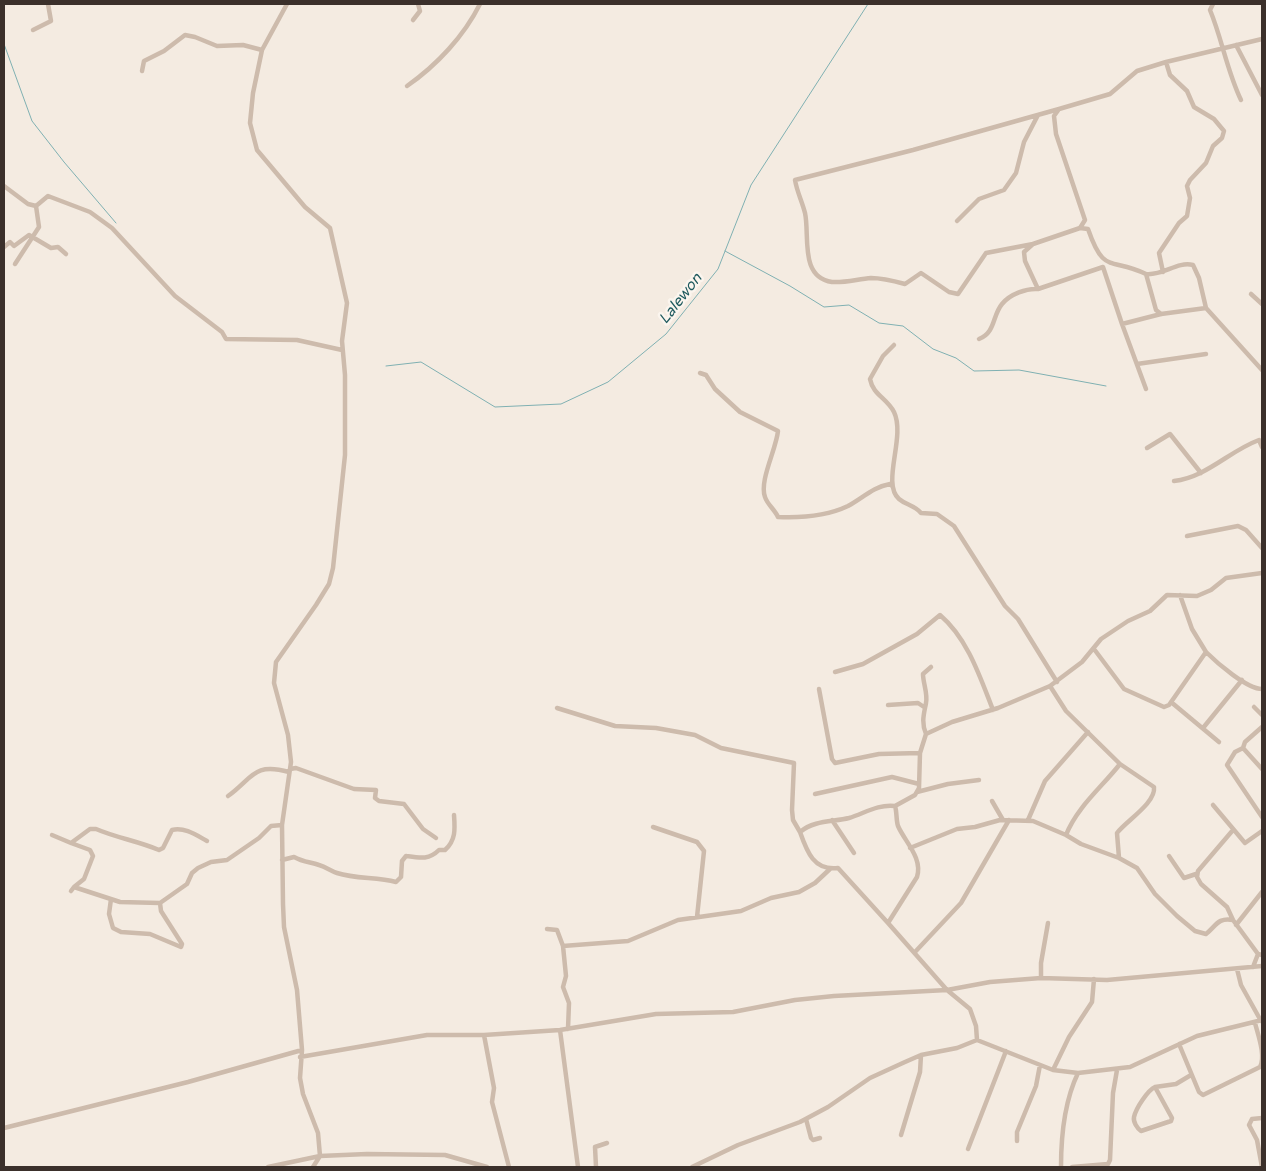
<!DOCTYPE html>
<style>
body{margin:0}
#map{position:relative;width:1266px;height:1171px;overflow:hidden;background:#f4ebe1;font-family:"Varela Round",sans-serif}
canvas{display:block}
.frame{position:absolute;inset:0;border:5px solid #3b302b;pointer-events:none}
</style>
<div id="map">
<canvas width="1266" height="1171"></canvas>
<div class="frame"></div>
</div>
<script>
const ctx = document.querySelector('canvas').getContext('2d');
ctx.lineJoin = 'round';
function trace(path, color, width, dash) { ctx.strokeStyle = color; ctx.lineWidth = width; ctx.lineCap = dash ? 'butt' : 'round'; ctx.setLineDash(dash || []); ctx.stroke(path); }
function write(font, color, halo, rows, align = 'center') {
  ctx.font = font + ' "Varela Round",sans-serif'; ctx.lineWidth = 5; ctx.setLineDash([]); ctx.textBaseline = 'middle'; ctx.strokeStyle = halo; ctx.fillStyle = color; for (const [text, x, y, turn = 0] of rows) {
    ctx.save(); ctx.translate(x, y); ctx.rotate((+turn || 0) * Math.PI / 180); ctx.textAlign = isNaN(turn) ? turn : align; if (halo) ctx.strokeText(text, 0, 0); ctx.fillText(text, 0, 0); ctx.restore();
  }
}
const stream = new Path2D(`
 M4,44l28,77 32,41 52,61
 M725,251l65,35 34,21 25,-2 30,18 24,3 30,23 23,9 18,13 45,-1 87,16
 M386,366l35,-4 74,45 66,-3 47,-22 58,-48 52,-65 33,-84 117,-181`);
const street = new Path2D(`
 M287,4l-25,46 -9,43 -3,30 7,27 48,57 25,21 17,75 -5,38 3,34v80l-12,113 -4,16 -13,21 -40,57 -2,21 14,52 3,27 -9,63 1,79 1,23 13,63 5,60 -2,28 3,16 15,39 2,23 -7,11
 M1213,4l-3,6c12,29 17,61 31,90
 M413,20l7,-9 -2,-7
 M33,30l18,-9 -3,-17
 M1236,45l26,50
 M142,71l2,-10 20,-10 21,-16 10,2 22,9 26,-1 19,5
 M407,86c30,-21 57,-50 73,-82
 M4,186l24,18 8,2
 M36,206l12,-10 42,16 22,16 63,68 47,36 4,7 71,1 45,10
 M957,221l22,-22 25,-9 12,-17 8,-31 14,-27
 M1080,228l-47,16 -9,8 1,9 13,28 65,-22 19,57 39,-10 45,-6 56,62
 M1033,244l-47,9 -28,41 -9,-2 -28,-19 -16,11c-11,-3 -23,-6 -34,-6 -13,1 -26,5 -39,4 -33,-5 -22,-47 -27,-69 -3,-12 -8,-21 -10,-33l118,-30 146,-41
 M4,247l6,-5 4,4 15,-11 22,13 7,-1 8,7
 M15,264l24,-37 -3,-21
 M1163,272l-4,-19 20,-30 8,-7 3,-18 -3,-12 3,-6 16,-17 7,-17 9,-8 2,-7 -10,-12 -20,-12 -7,-16 -17,-16 -4,-13
 M1146,274c17,2 31,-13 47,-9l6,13 7,30
 M1251,294l11,10
 M1161,314l-5,-4 -10,-36c-36,-17 -42,1 -58,-45l-8,-1 5,-8 -29,-86 -2,-18 5,-7 51,-15 27,-23 29,-9 96,-23
 M1122,324l24,65
 M979,339c17,-7 13,-23 23,-35 8,-10 25,-16 36,-15
 M894,345l-11,11 -13,23c3,16 17,19 24,33 12,25 -13,71 5,87 7,6 15,6 22,14l16,1 17,12 51,80 13,13 39,63
 M1137,364l69,-10
 M700,373l6,2 9,14 25,23 38,19c-2,19 -19,50 -13,66 2,7 10,13 13,20 23,1 49,-1 70,-11 15,-8 25,-19 42,-22l2,2
 M1147,448l23,-14 31,39
 M1174,481c33,-4 55,-30 85,-41l3,7
 M1187,536l51,-10 8,4 16,18
 M1180,595l12,34 14,23
 M1094,649l30,40 40,18 5,-2 37,-53c11,11 41,37 56,37
 M835,672l28,-8 54,-30 23,-19c28,24 40,62 53,95
 M1050,686l16,25 54,53 34,23c2,16 -28,34 -37,46l2,25 18,10 18,26 22,22 18,15 11,3c10,-8 12,-17 27,-14
 M819,689l13,70 3,4 44,-9 41,-1
 M1171,702l48,40
 M888,705l30,-2 6,4
 M1254,707l8,8
 M557,708l58,18 41,2 39,7 26,13 73,15 -2,47 1,10 7,12
 M1262,727l-17,15 -2,6 19,21
 M1203,728l39,-48
 M926,734c-5,-12 -2,-20 0,-31 2,-9 -3,-20 -3,-29l8,-7
 M1243,748l-8,4 -8,13 35,52
 M290,769l6,-1 58,21 22,1 -1,8 4,3 25,3 19,25 13,9
 M917,792l31,-8 31,-4
 M815,794l77,-17 27,7
 M228,796c25,-18 25,-34 61,-24
 M992,801l11,19
 M1213,805l32,38 17,-12
 M832,820l22,33
 M1028,820l17,-39 43,-49
 M653,827l44,15 7,9 -7,66
 M1233,830l-35,41 -1,6 4,7 26,23 6,13 25,34 4,1
 M52,835l19,8 19,-14h6c21,9 42,12 63,21l4,-2 9,-18c13,-3 24,5 35,11
 M1066,835l15,9 38,14
 M71,843l19,7 3,6 -9,23 -10,8
 M910,848l47,-19 18,-2 25,-7 33,1 33,14c11,-28 36,-48 54,-71
 M1169,856l15,22 12,-4
 M282,860l12,-3c9,5 16,5 25,8 7,2 12,6 18,8 19,6 39,4 59,9l5,-5 1,-16 4,-5c14,2 23,4 33,-6h6c11,-10 10,-21 9,-35
 M71,891l3,-4 46,15 40,1 27,-19 5,-11 6,-5 13,-6 16,-2 32,-22 12,-12 11,-1
 M111,899l-2,15 4,14 8,4 29,2 31,13 1,-3 -21,-33 -1,-8
 M888,923l-50,-55c-24,3 -31,-16 -38,-36 14,-12 33,-10 49,-14 16,-5 29,-14 46,-12
 M1236,925l26,-33
 M547,929l10,1 6,16 3,30 -3,11 6,16 -1,26
 M563,946l65,-5 50,-21 63,-9 30,-13 28,-6 16,-9 15,-14
 M915,952l46,-49 48,-83
 M1253,967l5,-13
 M1237,969l4,16 20,36
 M1041,978v-15l7,-40
 M560,1030l18,137
 M484,1035l10,53 -2,14 17,65
 M977,1040l-1,-14 -6,-17 -23,-19 -59,-67 29,-46c6,-19 -12,-35 -19,-51 -2,-6 -1,-14 -3,-20l20,-11 4,-7 1,-35 6,-19 26,-12 46,-14 52,-22 32,-24 19,-23 27,-18 22,-10 17,-16 30,1 14,-6 15,-12 36,-5
 M1179,1044l20,48 4,3 57,-28c6,-11 -2,-32 -5,-44
 M300,1057l127,-22h57l76,-5 96,-16 77,-2 62,-12 39,-4 113,-6 43,-8 51,-4 66,2 155,-14
 M1053,1070l16,-33 23,-35 2,-23
 M1155,1087c-7,3 -19,21 -21,30 -1,5 3,11 7,14l30,-10 1,-3 -17,-31 21,-3 15,-9
 M806,1119l5,19 2,2 7,-2
 M4,1128l184,-46 114,-32
 M901,1135l19,-63 1,-17
 M1017,1141v-9l19,-46 4,-21
 M968,1149l38,-98
 M268,1167l52,-11 47,-2 78,1 42,12
 M596,1167l-1,-20 12,-4
 M692,1167l46,-22 62,-23 28,-15 42,-29 35,-16 16,-7 36,-7 20,-8 76,30 25,3 52,-6 67,-31 65,-16
 M1061,1167c0,-30 4,-67 17,-94
 M1072,1167l36,-3 2,-4 3,-67 4,-23
 M1262,1167l-5,-27 -8,-15 3,-6 10,-1`);
const waterNames = [
 ["Lalewon",681,299,-52]
];
trace(stream, '#7fb0b2', 1);
trace(street, '#cdbbac', 4.5);
write('italic 15px', '#1f5a5e', '#fbf5ee', waterNames);
</script>
